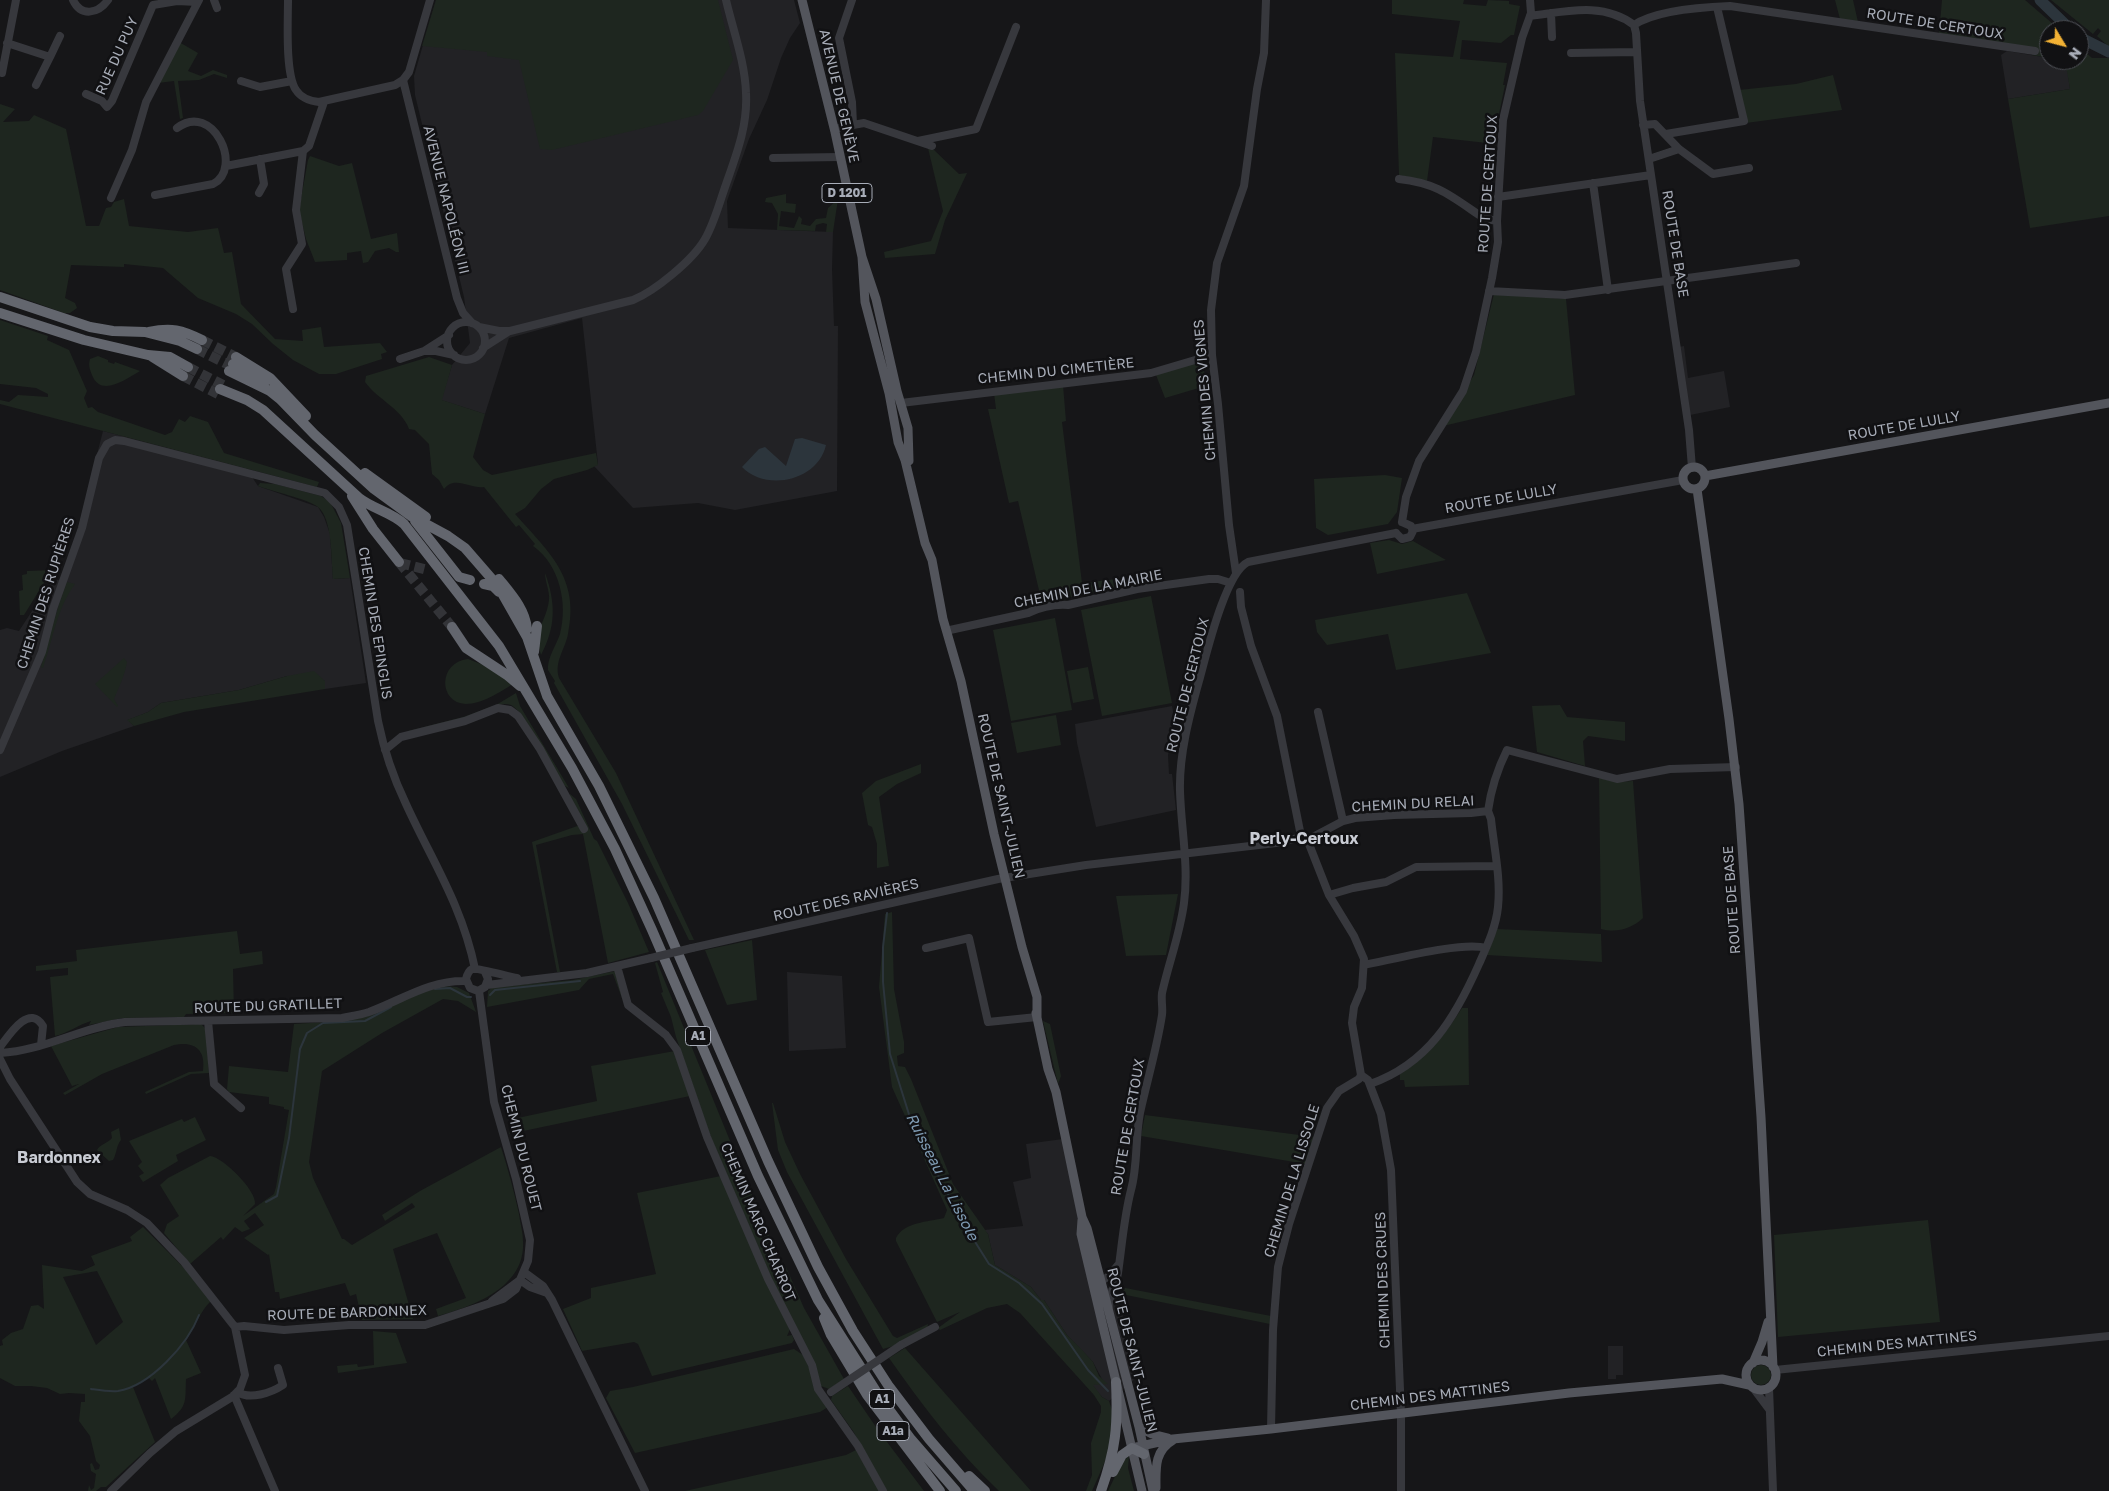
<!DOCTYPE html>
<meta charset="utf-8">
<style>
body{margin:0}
#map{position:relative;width:2109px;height:1491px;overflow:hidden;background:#161618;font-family:"Golos Text",sans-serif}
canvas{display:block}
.north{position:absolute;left:2039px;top:20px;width:50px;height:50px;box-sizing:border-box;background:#111113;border:1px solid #4d4f55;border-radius:50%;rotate:127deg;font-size:14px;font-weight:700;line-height:20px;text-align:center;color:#a8adb8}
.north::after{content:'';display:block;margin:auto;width:18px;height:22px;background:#f2b134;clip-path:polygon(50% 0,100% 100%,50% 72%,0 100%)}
</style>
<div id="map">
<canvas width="2109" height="1491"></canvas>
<div class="north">N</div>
</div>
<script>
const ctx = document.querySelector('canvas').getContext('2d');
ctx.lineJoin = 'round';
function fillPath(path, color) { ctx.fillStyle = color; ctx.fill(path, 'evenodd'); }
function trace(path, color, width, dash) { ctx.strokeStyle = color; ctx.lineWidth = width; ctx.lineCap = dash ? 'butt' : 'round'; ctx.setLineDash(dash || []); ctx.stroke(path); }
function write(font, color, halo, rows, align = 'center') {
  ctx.font = font + ' "Golos Text",sans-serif'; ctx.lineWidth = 5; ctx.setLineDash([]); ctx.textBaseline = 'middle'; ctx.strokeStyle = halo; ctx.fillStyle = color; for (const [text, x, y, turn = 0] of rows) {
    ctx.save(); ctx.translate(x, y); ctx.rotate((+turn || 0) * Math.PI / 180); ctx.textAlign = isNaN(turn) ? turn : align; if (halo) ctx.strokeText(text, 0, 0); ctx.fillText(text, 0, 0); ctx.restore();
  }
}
const built = new Path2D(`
 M436,0h358l6,23 -10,15 -9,20 -14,42 -18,39 -22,62 1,27 105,4 -1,37 2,57h4l-1,165 -102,19 -37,-7 -65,5 -39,-42 4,-2 -16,-146 -73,20 -24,76 -44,-14 11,-35 18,-22 -6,-46 -49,-202 -1,-19z
 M2007,51l42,7v2h17l4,29 -62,10 -7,-44z
 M1684,346l4,32 36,-7 6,36 -40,8 -11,-68z
 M103,431l143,37 12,18 60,21 6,10 6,17 3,45 17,-1 16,105 -41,6v-8l-38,-5 -48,14 -78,13 -13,9 -20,8 6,6 -72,25 -62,26v-147l7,-2 12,3 30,-46 5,-5h6l17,-48z
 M1172,706l3,16 -7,33 1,19h3l4,36 -80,17 -19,-84 -2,-19z
 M787,972l55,4 4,72 -57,3z
 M1063,1139l35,150 22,-2 5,49 11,42 -27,23 -7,-4 -10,-12 11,-4 -10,-19 -26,-27 -23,-35h-3l-10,-13 -36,-22 -7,-31 -4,-4 39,-4 -10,-44 18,-4 -5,-34z
 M1608,1346h15v29h-7v4h-8z`);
const green = new Path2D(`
 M436,0h282l15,60 -30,51 -5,4 -146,35 -12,-1 -21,-89 -32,-4v-4l-65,-6z
 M1392,0h72l-1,4 23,2 2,-6 21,1v3l11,2 -6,29h-3l-10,8 -39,-3 -2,19 47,4 -4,22h2l-7,34 -2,25 -63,-7 -6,44 -28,-6 -4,-122 58,4 7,-36 -68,-7z
 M1835,0h18l5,22 -18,-3z
 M1942,0h83l35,30h-11v28l-17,-3 1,-6 -94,-15z
 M2051,0h58v47l-12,-11 4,-5 -3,-3 -5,6z
 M179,42l19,11 -10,18 13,5 12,-6 14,5v3l-13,-4 -15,6 -21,1 5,37 -3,1 -6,-38 -16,2z
 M2084,51l8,7h17v158l-79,12 -22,-129 62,-10 -5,-29h14v-7l2,2z
 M1833,75l9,35 -96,13 -7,-33 57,-6z
 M0,104l15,5 -12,13 26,-1 5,-6 32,14 20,97h13l7,-18 5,-1 3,-5 10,-3 5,27 59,6 30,-4 6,25 8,-1 9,52 34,35 28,2 -1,-11 19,-3 3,20 56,-4 7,9 -6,2 1,5 -46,15h-17l-26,-14 -20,-16 -21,-20 -16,-10 -38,-16 -35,-30 -39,-4v3l-53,-2 -6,33 10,5 2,5 -7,5h-6l-64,-23z
 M928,148l5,1 26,25 8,-1 -22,47 -10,34 -50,4 -1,-6 47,-11 12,-30z
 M310,156l29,10 13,-3 19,76 26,-6 2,19h-3l-7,-4 -14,3 -7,11 -5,1 -2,-12 -14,2v7l-32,2 -9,-23 -7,-29 9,-50z
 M786,194v9l10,1 -1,9 -14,-2 -2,15 15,2 5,-12 3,3 -1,5 9,2 6,-7 10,-1 2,-10 10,-9 -5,33h-7l1,-8 -4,-1 -7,2 -1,6 -38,-1 1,-16 -6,-11 -7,-1 1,-4z
 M1494,294l72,5 9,96 -132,31 31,-51z
 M0,320l48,16 -1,4 22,10 18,41 -3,7 4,10 4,-1 6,5 67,23 7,-3 7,-13 6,3 5,-6 18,6 16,31 95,29 -2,5 -317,-83v-4l9,2 9,-7 30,2v-3l-12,-6 -36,-4z
 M98,356l10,4v2l6,2 1,-2 25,9c-14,8 -39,27 -48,4 -2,-6 -4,-9 -2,-16z
 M429,357l23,8 -10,35 43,14 -12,43 10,13 9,5 104,-22 2,12 -11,5 -33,9 -13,10 -16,19 -10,6c34,38 65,64 53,120 -3,16 -14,27 -9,44l57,95 78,167h-5l-67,-136 -68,-121 1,-2 -7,-11c-1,-12 8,-24 12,-36 8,-30 0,-69 -27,-88l2,-2 -16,-19 -3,2 -32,-40c-14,2 -29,-12 -40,2l-5,-9 -7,-6 -3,-30 -14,-14 -6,-1c-7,-20 -32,-30 -44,-47l1,-6z
 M1200,360l9,25 -44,13 -9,-23z
 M1063,385l3,36 -4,1 20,161 70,-8v6l-110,22 -24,-102 -9,2 -21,-94h8l-2,-16z
 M1385,475l17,3 -5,34 -9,12 -60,11 -12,-7 -2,-49z
 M260,483l15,1 46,12 9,6 11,21 9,55 -17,1c-2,-18 0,-60 -15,-72 -10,-8 -47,-16 -60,-21z
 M1389,540l13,4 11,-3 33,19 -69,14 -7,-31z
 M56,570l1,2 -12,9 -21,34h-4l-1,-24 4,-1 -1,-15 5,-1v-3z
 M545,573c11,30 11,54 -4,82 -8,-28 5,-31 8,-55 1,-9 -4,-18 -4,-27z
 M67,582l8,2c-18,24 -22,55 -32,84l-2,-1 18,-63z
 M1467,593l24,60 -95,17 -8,-36 -61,11 -10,-13 -2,-12z
 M1151,596l21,107 -70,13 -21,-106z
 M1055,618l17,92 -61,11 -18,-91z
 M124,658l3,4c-2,13 -8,25 -13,37l4,7 -1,1 -22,-23z
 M468,659l18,7 27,18c-13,8 -31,20 -47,20 -28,-1 -28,-42 2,-45z
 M1088,667l6,32 -21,4 -6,-32z
 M314,671l11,10v8l-141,23 -50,14 -7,-6 21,-8 13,-9 78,-13 48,-14z
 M516,693l4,13 49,82 -6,-3c-8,-15 -39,-74 -52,-80 -10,-4 -20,4 -29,7 -23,10 -50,14 -74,21v-2l55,-14 33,-12z
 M1560,705l7,12 58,5v19l-37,-5 -5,5 2,25 -48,-14 -5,-46z
 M1056,715l5,30 -44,8 -6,-30z
 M921,764v9l-24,11 -18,13 10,69 -12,2v-24l-5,-17 -4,-2 -6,-32 14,-12z
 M1599,778l18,4 16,-1 10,137c-12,11 -26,15 -42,11z
 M570,794l6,5 18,40 3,2 31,62 21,49 -41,11 -25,-129 -11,1 -36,10 24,127h-3l-25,-130 51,-18 -14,-27z
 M1178,894l-12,61 -40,1 -10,-60z
 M892,912l2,77 10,53v11l-7,3 1,10 7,1 6,12 42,105 35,50 7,31 36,22 10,13h3l23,35 16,16 10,11 6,14 9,8 -15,1 9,12 7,4 6,18 -8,38 -15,34h-6l6,-16 -1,-32 10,-31v-6l-7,-11 -74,-82 -13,-9 -20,4 -47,22 -2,-2 22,-16 -23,10 -41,-81v-3c8,-16 32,-16 48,-20l3,-8 -55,-123 -13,-100 6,-73z
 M1497,929l104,5 1,28 -115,-7z
 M237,931l3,23 22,-3 1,13 -30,5 1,44 -48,1 -2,3 -62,1 -33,7 2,-4c-13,4 -23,12 -36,15l-5,-59 18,-2v-7l-32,3v-5l41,-5 -1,-11z
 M752,940l5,60 -30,5 -22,-55z
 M657,962l125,306 4,-1 18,41 40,71 -15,10 -8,-3 -7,-23 -38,-74 -66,-154 -34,-98 -5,-20 -10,-24 2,-1 -8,-29z
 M615,971l8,30 -10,-27 -24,5 -10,11 -92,17 1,-16 5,-4 80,-7z
 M444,986l13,1 12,6 7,19 -18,-11 -15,-2 -61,34 -60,38 -13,91 4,16 29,61h2l8,6 63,-38 -3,-4 -27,18 -3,-6 38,-24 81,-44c7,22 13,44 18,67 1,9 4,18 4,27 3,46 -49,65 -85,75l-2,-7 30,-11 -29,-65 -44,16 20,70 -51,1 -6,-26 -6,2 -5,-13 -65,16 -1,-7h-4l-6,-38 -1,1 -24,-17 20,-13 -9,-12 -11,8 6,8 -8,3 -7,-5 -12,13 -2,-3 -31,27 -26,-31 3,-9 12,-8 -19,-31 8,-7 42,-22c13,1 47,35 45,48l-12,12 31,-22 2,-7 13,-77 -5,-1v-2l-15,-3v-7l-40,-5 -2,-3 2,-23 59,6 6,-48 47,-3 78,-28z
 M1462,1008h6l1,77 -64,2 -1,-7h-4v-6c26,-17 46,-40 62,-66z
 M1043,1021l7,3 11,52 -3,8z
 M201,1024l5,5 3,44 -18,1 -45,20 -1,-2 44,-20 14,-1c3,-22 -9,-30 -29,-26l-72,29 -37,21 -2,-2 16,-9 -7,2 -21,-40 67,-19z
 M675,1051l15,45 -181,38 4,-15 84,-18 -6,-35z
 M772,1103h1l12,39 15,32 46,85 47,77 4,2 31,-14 -1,5 -30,16 -14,4 -96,-177 -9,-22z
 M1145,1115l170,22 -9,27 -165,-28z
 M195,1117l11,23 -30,15 2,6 -35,21 -4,-6 5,-3 -6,-7 4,-4 -13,-21 53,-22 2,3z
 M119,1128l2,12c-5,6 -4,13 -8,20l-4,1 -12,-11c3,-6 10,-6 15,-12l-1,-6z
 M721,1176l43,101 26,52 -3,7 5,-1 2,5 -2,3 -140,33 -14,-32 -4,-2 -52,9 -19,-42 28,-11v-10l65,-14 -19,-81z
 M1928,1220l12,102 -162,15 -4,-102z
 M143,1227l42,42 26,32c-12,11 -15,26 -25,39l15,33 -15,6c-1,21 2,27 -15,40l-16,-41 -3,3 -4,-4 -15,10 22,55 -49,45h-5l-5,4h-8l1,-6 2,5 3,-2 2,-14 -5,-3 -1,-7 2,-1 3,7 4,-1 1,-4 -4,-4 -6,-25 -11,-15 2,-19h4v-8l-16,-1 -9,1 -13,-6 -16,-2h-16l-15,-8v-32l3,-1 -1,-5 9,-7 12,-4 8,-23 7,-1 6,4 -2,-44 40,6 13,-6 -4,-9 41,-15 -2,-4zM97,1271l26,51 -27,23 -33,-68z
 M1120,1287l151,29 -1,8 -149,-30z
 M373,1331l23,2 11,30 -69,10 -1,-7 20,-2 1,3 16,-2z
 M905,1348l126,143h-32c-42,-40 -77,-86 -110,-133z
 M794,1349l9,6 25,52 -8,5 -185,41 -29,-55 4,-7 23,-4z
 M1751 1375a10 10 0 1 1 20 0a10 10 0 1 1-20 0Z
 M848,1386l30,44 46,61h-38l-33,-60 -22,-31 1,-4z
 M856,1450l24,41h-195l161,-36z
 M1129,1456l-1,12 6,23h-26l14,-29z`);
const water = new Path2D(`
 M802,438l24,7c-8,36 -60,47 -84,22l17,-18 6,-2 21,19 9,-27z`);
const stream = new Path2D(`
 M887,913l-4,34v35l7,72 23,73 49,94 27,43 30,19 23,21 46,66 20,21
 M435,989l15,-1 17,9h4
 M490,995l5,-5 85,-9
 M266,1202l11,-6 12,-58 11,-89 7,-16 16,-10 42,-2 26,-14
 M91,1389c7,1 19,3 27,2 32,-5 70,-47 81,-76`);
const river = new Path2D(`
 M2040,0l31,30
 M2079,37l30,15`);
const highwayTunnel = new Path2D(`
 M202,340l34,17
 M197,349l28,14 8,1
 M188,367l35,18
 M183,376l35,18
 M399,562l53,65
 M400,563l28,7`);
const minor = new Path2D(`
 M73,0c8,17 25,14 35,0
 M214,0l3,8
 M288,0c0,20 -3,74 8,90 5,8 14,11 23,12l76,-17 8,-5 6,-8 21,-72
 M1551,13l1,24
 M1530,16c34,-4 73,-15 104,9
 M1634,25l2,8 4,68 49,329 3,38
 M1634,25c22,-15 69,-18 96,-19l305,45
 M7,43l43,14 10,-21
 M1571,53l66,-1
 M2,73l14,-73
 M403,80l54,218 6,15 9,10
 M241,81l19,6 32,-6
 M36,85l14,-28
 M86,94l16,7 5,6 5,-6 41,-96 24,-4 20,1
 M853,125l11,-2 68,23
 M1643,125l12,-1 24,25 34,25 36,-6
 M834,129l19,-4 -1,-23 -13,-64 13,-38
 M1666,134l78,-13 -27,-114
 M918,141l58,-12 40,-102
 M773,158l67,-1
 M1649,159l30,-10
 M226,166l77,-15
 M1399,179c37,4 51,16 80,36l8,4 10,2
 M1593,183l15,107
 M259,193l5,-9 -4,-25
 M155,195l58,-11c31,-16 0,-83 -36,-56
 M1498,197l153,-22
 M111,198l21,-48 14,-48 53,-102
 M1489,291l76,4 231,-32
 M293,309l-7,-40 16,-25 -6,-34 7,-59 6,-5 15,-44
 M447 341a19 19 0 1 1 38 0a19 19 0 1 1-38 0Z
 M479,327l20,4h11l123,-31c22,-9 60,-40 72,-61 8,-14 13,-31 18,-46 11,-33 25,-64 23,-100 -1,-31 -13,-63 -20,-93
 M483,348l25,-16
 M426,351h10l18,4
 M400,359l24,-8 25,-16
 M901,403l250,-30 61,-18
 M1402,522l4,-25 13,-36 44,-70 13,-39 16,-74 6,-36 -1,-21 6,-101 19,-82 9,-25 -1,-13
 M1412,529l271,-49
 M1396,533l6,6 8,-2 3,-6 -2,-5 -9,-4
 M1236,573l-7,-48 -11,-121 -6,-49 -1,-45 6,-47 27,-77 13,-97 7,-36 2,-53
 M1240,592l1,15 10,39 26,70 23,115 9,13 20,51 25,41 10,23 -2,29 -8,19 -2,16 9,52
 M950,630l78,-17c13,-6 26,-9 40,-8l69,-16 72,-10h9l13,4
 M1318,712l25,109
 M0,750l42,-98 11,-43 29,-81 17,-70 8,-14 8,-4 9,1 201,52 14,14 8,18 31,196c6,29 15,56 28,83 26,57 56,101 69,165
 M385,750l16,-13 64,-16 33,-13 12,2 8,6 22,33 44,80
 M1307,840l36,-19 12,-3 39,-3 77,-2 17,-2c3,-22 9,-41 19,-61l110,29 53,-10 66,-2
 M1329,895l24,-7 33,-6 30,-15 80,-1
 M692,948l306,-69 88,-14 190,-22 27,-6
 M926,948l43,-10 19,84 49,-5
 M1364,965c27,-5 98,-24 122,-17
 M617,966l11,39 38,30 11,15 30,87 61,142 44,86 6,24 40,57 25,45
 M485,972l3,7 -3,8 -7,4 -8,-3 -4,-9c1,-4 2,-8 6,-10 5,-2 37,8 45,9
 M487,985l100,-12 64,-15
 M208,1021l6,63 27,24
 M0,1047c9,-12 29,-44 43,-21l-2,19
 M0,1053c43,-2 82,-26 125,-31l217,-4c9,-2 18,-3 27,-6 33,-12 60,-32 97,-31
 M0,1059l10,20 67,103 13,12 37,16 20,13 37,39 47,60 4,5 10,48 -5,14 -8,8 -56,34 -26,22 -39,38
 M1361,1075l7,5 13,34 10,56 10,244v77
 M1370,1084c58,-20 85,-66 109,-120 8,-18 17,-37 19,-57 3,-29 -4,-59 -7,-88l-3,-8
 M524,1272l19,14 9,14 93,191
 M520,1280l10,7 17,6
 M1100,1282l9,-6 9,-11
 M492,1301l28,-21
 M1109,1306c0,-12 7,-21 9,-33 4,-28 6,-56 13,-83 7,-25 4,-51 9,-77 7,-32 17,-65 22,-98 1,-7 -1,-14 0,-22 7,-31 18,-59 22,-90 5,-37 -3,-75 -4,-112 -1,-36 9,-74 19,-110 7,-25 26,-108 49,-119l148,-29
 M235,1327l9,-1 40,4 65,-5h76l78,-26 13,-10 12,-28 2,-21 -14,-61 -22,-77 -15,-111
 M901,1345l34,-18
 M1775,1370l334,-34
 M1769,1388l4,103
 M1754,1389l15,20
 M237,1392c13,8 34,1 46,-7l-5,-17
 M234,1395l41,96
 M1271,1429l2,-99 5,-63 11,-43 38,-116 12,-17 20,-12 2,-4`);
const major = new Path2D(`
 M802,0l33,132 27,125 14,42 21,92 11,37 1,33
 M862,257l3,45 24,91 9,49 7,18 20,83 7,17 11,59 18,62 33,153 28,113 15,50v20
 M1683 478a11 11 0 1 1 22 0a11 11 0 1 1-22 0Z
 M1705,476l404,-73
 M1697,489l32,230 10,85 22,313 12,250
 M1036,1013l12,56 8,23 26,125 5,11 52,199 14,64
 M1082,1220l-1,14 61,257
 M1746 1375a15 15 0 1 1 30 0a15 15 0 1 1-30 0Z
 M1753,1363l9,-21 6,-20
 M1139,1427l13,7 16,4
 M1132,1448l41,-9 98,-10 298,-36 153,-14 27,6
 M1156,1488c0,-19 -2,-37 17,-48`);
const highway = new Path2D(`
 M0,297l90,30 23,4 32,1 35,9 17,8
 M0,313l84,27 64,15 22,2 18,10
 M149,332c22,-5 33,-2 53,8
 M151,356l32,20
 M236,357l34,21 36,38
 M233,364l19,10 12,11
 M229,371l41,20 10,8 35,36 59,54 37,27 37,20 17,12 33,38 29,51 20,59 52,90 55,112 114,263 50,106 35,64 35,54 41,54 45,52
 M220,389l27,11 16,10 96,88c14,11 32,14 45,26l95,122 73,122 43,81 37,81 106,246 60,124 61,96 31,42 46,53
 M365,473l61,44
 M352,496l21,33 26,33
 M415,521l44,56 11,3
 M499,579c12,15 26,30 28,50
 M484,584l9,2 6,6
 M452,627l14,21 41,27 13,11
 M534,652l3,-26
 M824,1318l7,17 36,60 73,96
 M1113,1472l9,-17 10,-7 12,6
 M969,1476l16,15
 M1101,1491c15,-42 17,-65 15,-109`);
const minorBridge = new Path2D(`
 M651,958l41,-10
 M831,1392l70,-47`);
const shields = [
 [847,193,50],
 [698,1036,25],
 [882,1399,25],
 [893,1431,32]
];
const shieldNames = [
 ["D 1201",847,193],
 ["A1",698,1036],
 ["A1",882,1399],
 ["A1a",893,1431]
];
const streetNames = [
 ["ROUTE DE CERTOUX",1935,24,9],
 ["RUE DU PUY",117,56,-66],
 ["AVENUE DE GENÈVE",839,96,77],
 ["ROUTE DE CERTOUX",1488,184,-86],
 ["AVENUE NAPOLÉON III",446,200,76],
 ["ROUTE DE BASE",1675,244,81],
 ["CHEMIN DU CIMETIÈRE",1056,371,-6],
 ["CHEMIN DES VIGNES",1205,390,-95],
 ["ROUTE DE LULLY",1904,426,-10],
 ["ROUTE DE LULLY",1501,499,-10],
 ["CHEMIN DE LA MAIRIE",1088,589,-11],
 ["CHEMIN DES RUPIÈRES",46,593,-72],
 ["CHEMIN DES EPINGLIS",375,623,81],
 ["ROUTE DE CERTOUX",1188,685,-76],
 ["ROUTE DE SAINT-JULIEN",1001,796,77],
 ["CHEMIN DU RELAI",1413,804,-3],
 ["ROUTE DES RAVIÈRES",846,900,-13],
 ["ROUTE DE BASE",1732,900,-94],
 ["ROUTE DU GRATILLET",268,1006,-2],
 ["ROUTE DE CERTOUX",1128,1127,-80],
 ["CHEMIN DU ROUET",521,1148,76],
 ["CHEMIN DE LA LISSOLE",1292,1181,-73],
 ["CHEMIN MARC CHARROT",758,1222,67],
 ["CHEMIN DES CRUES",1383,1280,-92],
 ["ROUTE DE BARDONNEX",347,1313,-2],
 ["CHEMIN DES MATTINES",1897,1344,-6],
 ["ROUTE DE SAINT-JULIEN",1132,1350,76],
 ["CHEMIN DES MATTINES",1430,1396,-7]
];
const waterNames = [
 ["Ruisseau La Lissole",942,1177,63]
];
const quarterNames = [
 ["Perly-Certoux",1304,839],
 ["Bardonnex",59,1158]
];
fillPath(built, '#222225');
fillPath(green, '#1e261f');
fillPath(water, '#2c353c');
trace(stream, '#2c353c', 2);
trace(river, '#2c353c', 11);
trace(highwayTunnel, '#333438', 10, [10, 5]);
trace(minor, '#37383d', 8);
trace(major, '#53555c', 9);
trace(highway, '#63666e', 10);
trace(minorBridge, '#37383d', 8);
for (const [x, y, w] of shields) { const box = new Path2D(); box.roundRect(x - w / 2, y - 9.5, w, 19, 4); ctx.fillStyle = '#111113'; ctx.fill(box); trace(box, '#a8adb8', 1); }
write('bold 12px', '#a8adb8', null, shieldNames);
write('14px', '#a8adb8', '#111113', streetNames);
write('italic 15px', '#7f9bb3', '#111113', waterNames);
write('bold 16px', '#c9ccd4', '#111113', quarterNames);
</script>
